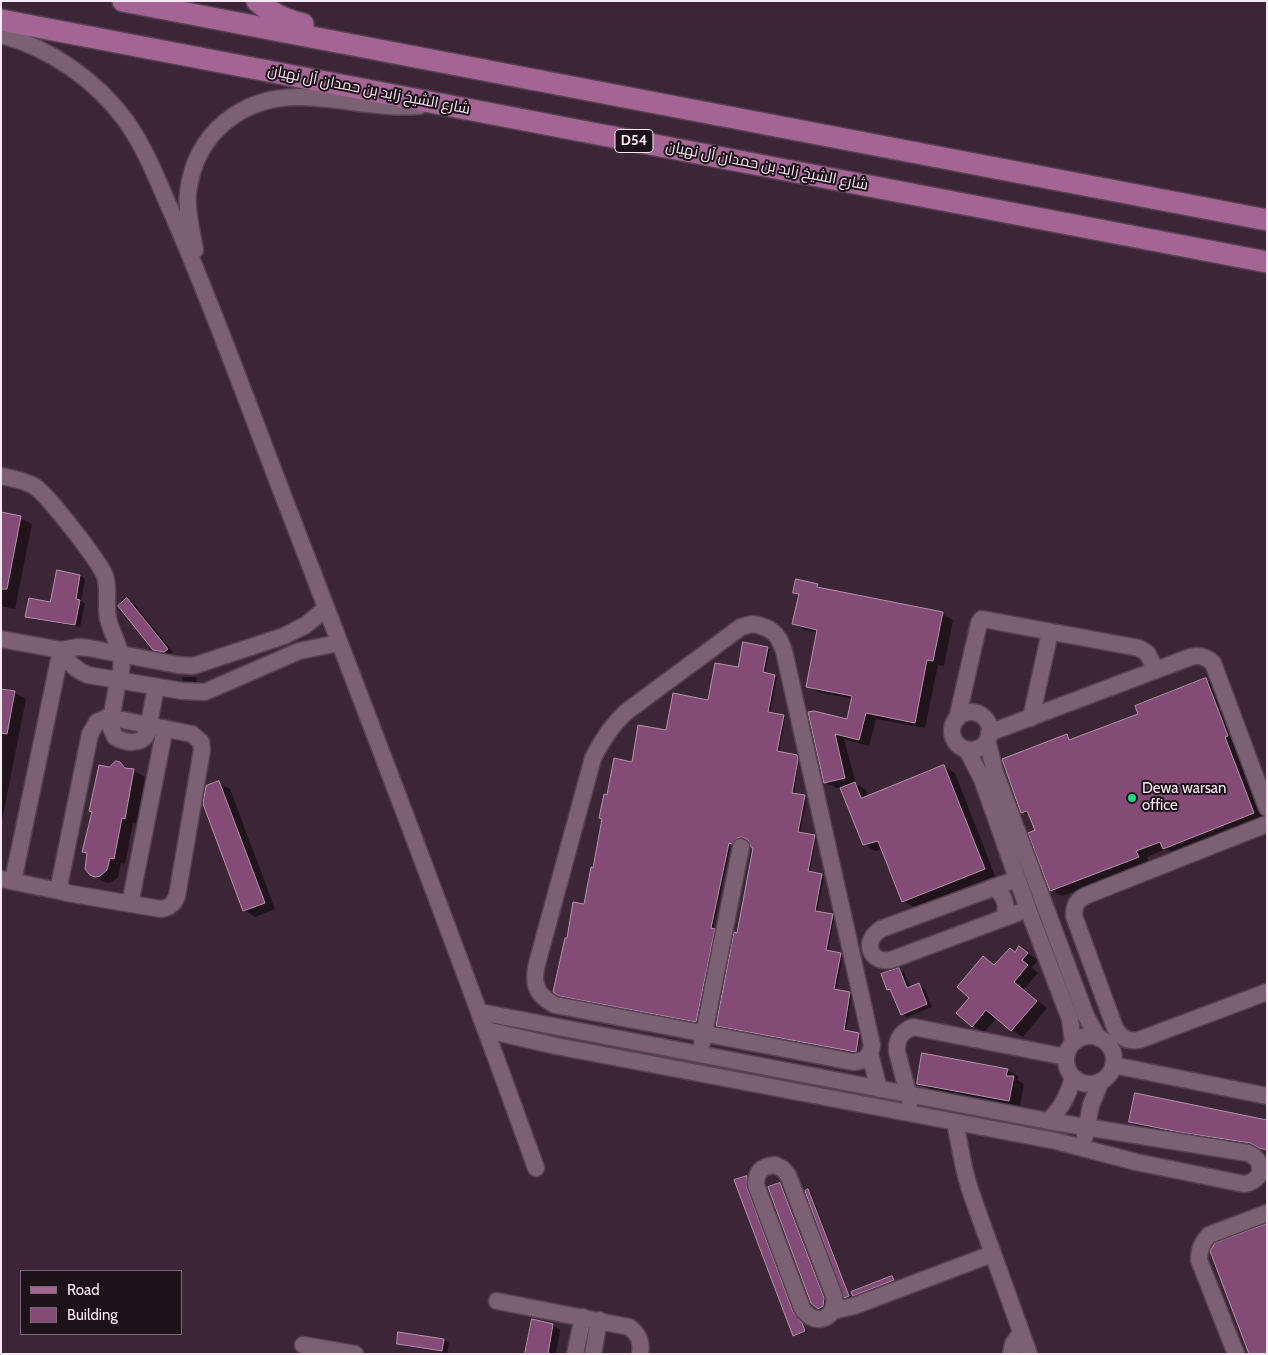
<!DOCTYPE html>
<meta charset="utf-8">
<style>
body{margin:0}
#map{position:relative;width:1268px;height:1355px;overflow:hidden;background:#3c2536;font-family:Cabin,sans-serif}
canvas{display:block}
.frame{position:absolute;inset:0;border:2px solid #f9e9f4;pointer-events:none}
.legend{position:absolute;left:20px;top:1270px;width:162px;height:65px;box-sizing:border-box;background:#1d121a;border:1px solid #756871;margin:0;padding:6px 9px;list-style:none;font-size:15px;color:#f9e9f4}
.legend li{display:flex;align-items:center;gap:10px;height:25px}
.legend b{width:25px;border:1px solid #756871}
</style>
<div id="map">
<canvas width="1268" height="1355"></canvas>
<div class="frame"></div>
<ul class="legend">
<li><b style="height:6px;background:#a46594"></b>Road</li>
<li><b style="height:14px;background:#844b76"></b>Building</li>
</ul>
</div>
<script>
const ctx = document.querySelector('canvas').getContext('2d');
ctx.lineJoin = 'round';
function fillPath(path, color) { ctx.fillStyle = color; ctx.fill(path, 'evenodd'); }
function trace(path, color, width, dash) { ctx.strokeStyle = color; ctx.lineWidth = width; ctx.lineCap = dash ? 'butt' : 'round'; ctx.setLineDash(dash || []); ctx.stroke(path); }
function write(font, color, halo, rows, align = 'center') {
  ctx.font = font + ' Cabin,Cairo,sans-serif'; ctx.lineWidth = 4; ctx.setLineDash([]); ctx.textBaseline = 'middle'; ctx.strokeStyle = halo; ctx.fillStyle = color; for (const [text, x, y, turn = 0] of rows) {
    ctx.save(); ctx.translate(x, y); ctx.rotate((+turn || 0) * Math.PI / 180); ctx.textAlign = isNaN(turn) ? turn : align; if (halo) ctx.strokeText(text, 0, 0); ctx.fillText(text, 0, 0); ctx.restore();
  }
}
const shadow = new Path2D(`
 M1,514l19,4 12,6 -17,85 -14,-3z
 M58,571l22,5 5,3 -4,22 4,3 -5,23 -48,-8 -5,-3 24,-13z
 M817,585l8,5 117,24 11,6 -9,46 -6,-1 -13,63 -49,-9 -7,27 -25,-7 12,45 10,6 3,6 75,-29 11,6 40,103 -81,31 -11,-6 -20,-52 -8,2 -11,-7 -23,-57 -5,1 -11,-6 -16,-69 39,7 5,-21 -35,-7 -10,-6 10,-53 -15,-4 -10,-6 7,-28 -6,-3z
 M127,599l6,3 40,50 -3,2 -10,-2 -6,-3z
 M767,648l3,1 -5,25 12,3 -7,37 15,3 -6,36 20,5 -5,36 13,3 -7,36 16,4 -6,36 14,3 -7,36 17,5 -6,35 15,3 -7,36 16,4 -6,36 15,4 -4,17 -138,-26 36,-178 -6,-9 -3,-1h-6l-6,6 -3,-1 -18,87 3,1 -18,91 -136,-26 6,-56 17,-35 9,-36 14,-73 25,-33 34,-31 42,-30 30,-33z
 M183,677h12l2,1 -1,4 -12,-1 -2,-1z
 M1206,680l11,6 18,57 30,77 -90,34 -9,-5 -19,8 2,6 -87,33 -11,-6 -15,-59 -5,-14 -9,-5 45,-76 7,4 65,-26z
 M1,690l14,3 11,6 -25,126z
 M120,763l25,14 -9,47 -3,-1 -8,41 -4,-1 -3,14 -6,5 -5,1 -16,-9 18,-106z
 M219,783l11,6 45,120 -20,8 -11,-7z
 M1020,948l18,12 -6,7 6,6 -14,16 23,19 -24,29 -11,-7 -15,-12 -13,14 -11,-6 -15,-13 13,-15 13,-40 12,7 20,-12z
 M899,969l5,3 7,16 7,-3 6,3 8,19 -25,10 -5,-3 -9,-23 -5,-2z
 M1007,1070l11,6v4l6,4 -4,22 -91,-17 -11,-6z
 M1130,1121h137v30l-8,-4 -71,-11 -50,-10z
 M747,1177l2,2 -1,11 47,124 9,11 3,7 -11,4 -2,-1 -58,-154z
 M780,1184l2,1 44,115 -2,8 -4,1 -3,-2z
 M808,1191l3,1 39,105h-5z
 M892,1278l3,3 -39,15 -2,-1z
 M552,1325l8,5 -4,24h-30z
 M444,1340l5,3 -2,10 -44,-7 -5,-3z`);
const building = new Path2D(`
 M1,512l20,4 -14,73h-6z
 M57,570l23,5 -4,24 4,1 -5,25 -50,-8 4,-19 21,4z
 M796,579l22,5 -1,3 126,25 -10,49 -6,-1 -12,63 -49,-10 -7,27 -24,-6 10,44 -21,5 -16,-71 6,-1 33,8 5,-23 -46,-9 11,-57 -25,-6 7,-30 -6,-1z
 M127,598l41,51 -4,3 -11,-2 -35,-44z
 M743,642l25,5 -5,25 12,3 -7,37 16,3 -7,36 20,4 1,4 -6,34 13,2 -7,37 17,3 -7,36 14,3 -7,37 18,3 -7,36 15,3 -7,36 16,3 -6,38 15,3 -3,19 -140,-26 18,-94 3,1 16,-85 -2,-1 -3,-7 -6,-3 -5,1 -5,6 -3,-1 -18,85 4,1 -19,93 -137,-26 -6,-4 12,-54h2l6,-36 11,2 7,-37 2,1 9,-49 -3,-1 5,-24 3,1 7,-37 18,4 6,-37 28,5 7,-37 35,7 7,-37 23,4z
 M1206,678l22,58 -3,1 29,76 -91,36 -3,-7 -24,9 3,6 -89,34 -22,-58 7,-3 -8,-19 -6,2 -19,-54 65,-25 2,6 69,-26 -3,-8z
 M1,689l14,2 -8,43 -6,-1z
 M116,761l4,1 5,6 9,1 -9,50 -3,-1 -8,41 -4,-1 -3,12 -7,6 -5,1 -5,-2 -5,-6 2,-16 -5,-1 10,-40 -3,-1 10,-46 10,2z
 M944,765l41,104 -83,33 -24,-61 -15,4 -23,-57 15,-6 6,16z
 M219,781l46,122 -22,8 -40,-107 3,-18z
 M1019,946l9,7 -6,7 6,5 -14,17 23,19 -26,30 -25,-21 -14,17 -16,-14 13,-15 -12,-11 26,-31 11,9 16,-17 5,4z
 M899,968l8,20 12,-5 8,21 -26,11 -11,-26 -3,1 -6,-16z
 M922,1053l86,16 -2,7h8l-5,25 -92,-17z
 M1135,1093l132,27v30l-8,-2 -9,-5 -71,-11 -50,-10z
 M747,1176v12l46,124 9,11 3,8 -12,5 -59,-156z
 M780,1183l44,115 -1,8 -5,3 -7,-6 -43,-116z
 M808,1189l41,107 -5,2 -39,-107z
 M1267,1224v130h-18l-39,-103 5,-8z
 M892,1276l2,4 -41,16 -2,-4z
 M532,1319l21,5 -5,30h-23z
 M398,1332l46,7 -2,12 -45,-7z`);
const minor = new Path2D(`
 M1,35c49,13 95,45 125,86 20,28 32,61 46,92 36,82 67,167 99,251 90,234 180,468 265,704
 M195,250c-3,-18 -9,-39 -7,-57 7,-60 54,-97 113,-96 40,1 79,12 118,9
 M1,476c12,3 23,4 33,10 14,9 65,75 71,90 5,15 -1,31 4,46 6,20 19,37 9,58l-8,46 5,11c10,6 26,8 32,-3l9,-47
 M752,624c19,3 26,9 32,27l88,394c-1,11 -8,17 -19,17l-298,-57c-21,-11 -23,-24 -17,-45l55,-202c9,-18 18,-32 33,-46l115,-85z
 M1,639l60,11 17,-3 11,1 89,17 15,1 91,-30 22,-11 20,-17
 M61,650c6,12 14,20 27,25l94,16 23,1 94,-41 40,-8
 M952 731a19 19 0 1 1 38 0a19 19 0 1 1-38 0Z
 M108,717l84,17 9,8 1,8 -25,146c-3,8 -8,12 -16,13l-94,-16 -7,-5v-7l30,-147 7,-12z
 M1031,718l19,-86
 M957,719l22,-96 3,-4 157,29 8,5 9,17
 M989,733l199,-75c10,-4 17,-2 25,5l54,145
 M987,740l8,32 91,244 12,22
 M967,750l15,29 46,130 42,110 3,24
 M1267,824l-182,72c-9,5 -11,10 -11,20l41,112c6,10 13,14 24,12l128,-48
 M1,879l63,13
 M1017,879l-136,50c-19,12 -12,34 10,31l137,-51
 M13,881l48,-231
 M994,887c11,9 14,18 10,31
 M130,904l35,-176
 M480,1012l568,109 200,32c18,8 16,28 -4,31l-108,-22 -80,-21 -500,-95 -70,-16
 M1066 1060a24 24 0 1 1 48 0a24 24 0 1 1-48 0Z
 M702,1043l39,-196
 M870,1054l9,35
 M1113,1065l154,31
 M910,1101l-13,-49c-1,-13 4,-20 16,-25l153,30
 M1048,1121c14,-13 20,-26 25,-43
 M955,1122l9,46 6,22 59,164
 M1085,1136l6,-31 10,-24
 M775,1165l8,4 5,6 46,121c4,23 -20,32 -32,12l-46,-123c0,-13 6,-19 19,-20z
 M497,1301l132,26c10,7 13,15 11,27
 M833,1311l21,-5 138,-52
 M303,1345l52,9
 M575,1354l8,-37
 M593,1354l6,-34
 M1011,1354l2,-10 8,-11
 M1236,1354l-37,-94c0,-11 3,-17 10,-25l58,-22`);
const major = new Path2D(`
 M123,1l1144,219
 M257,1c14,12 28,19 46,23
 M1,20l1266,242`);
const markers = [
 [1132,798,5,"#22d887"]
];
const shields = [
 [634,141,38]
];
const shieldNames = [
 ["D54",634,141]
];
const streetNames = [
 ["شارع الشيخ زايد بن حمدان آل نهيان",369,90,11],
 ["شارع الشيخ زايد بن حمدان آل نهيان",767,166,11]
];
const poiNames = [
 ["Dewa warsan",1142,789],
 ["office",1142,806]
];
fillPath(shadow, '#0007');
fillPath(building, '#844b76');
trace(building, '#b294aa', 1);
trace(minor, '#564251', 19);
trace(major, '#564251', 24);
trace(minor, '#7c6074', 16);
trace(major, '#a46594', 21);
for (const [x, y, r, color] of markers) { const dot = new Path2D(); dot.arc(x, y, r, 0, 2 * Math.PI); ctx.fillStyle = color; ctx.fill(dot); trace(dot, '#1d121a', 2); }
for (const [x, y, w] of shields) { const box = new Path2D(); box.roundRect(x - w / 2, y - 11.5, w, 23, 4); ctx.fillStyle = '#1d121a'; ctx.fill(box); trace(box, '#f9e9f4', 1); }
write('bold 14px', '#f9e9f4', null, shieldNames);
write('15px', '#f9e9f4', '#1d121a', streetNames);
write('15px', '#f9e9f4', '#1d121a', poiNames, 'left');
</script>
